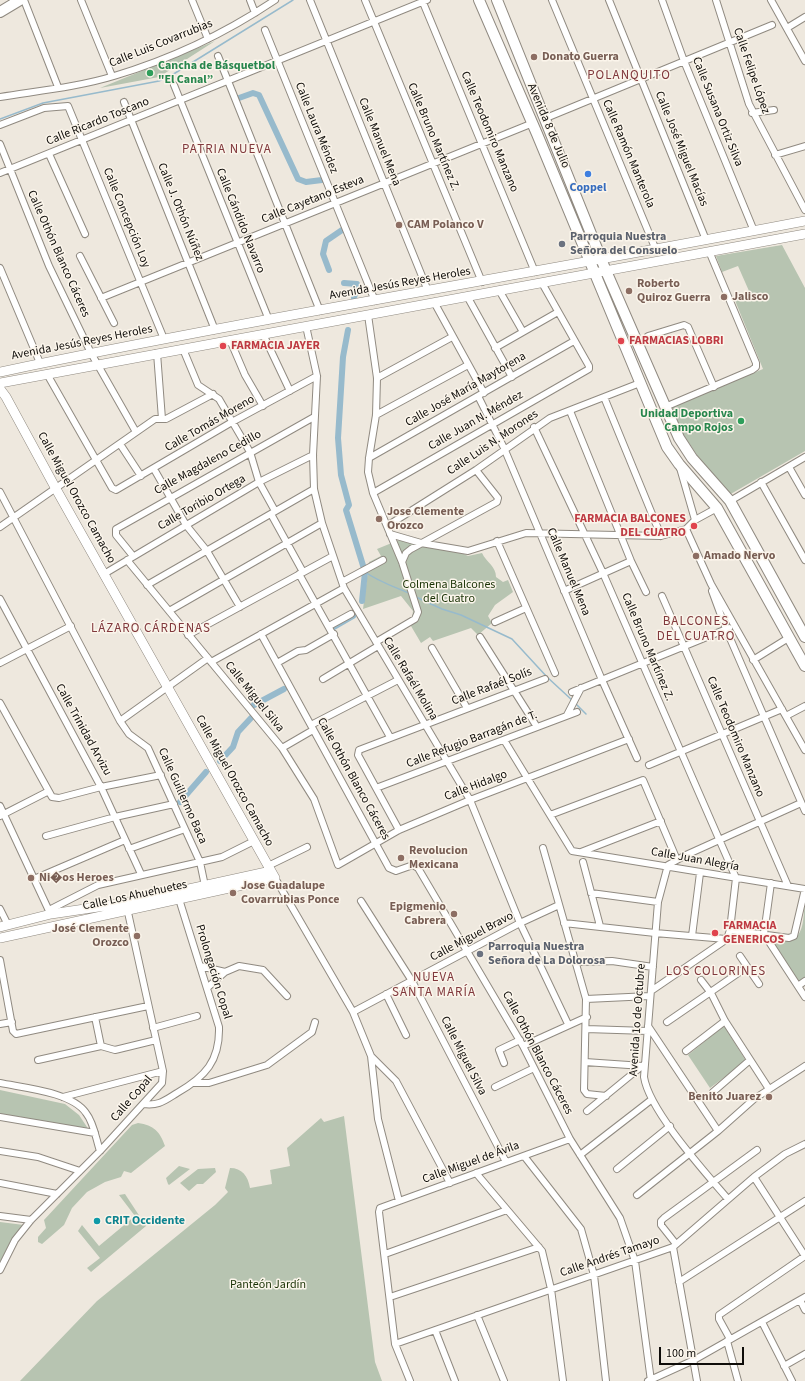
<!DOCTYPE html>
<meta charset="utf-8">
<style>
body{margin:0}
#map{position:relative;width:805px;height:1381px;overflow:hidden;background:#eee8de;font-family:"Source Sans 3",sans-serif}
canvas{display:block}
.scale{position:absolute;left:659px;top:1347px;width:85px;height:18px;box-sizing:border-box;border:2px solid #0e0c09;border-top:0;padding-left:5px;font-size:12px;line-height:14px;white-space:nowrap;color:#0e0c09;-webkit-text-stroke:3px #fbf5eb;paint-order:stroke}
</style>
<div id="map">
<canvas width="805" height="1381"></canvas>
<div class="scale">100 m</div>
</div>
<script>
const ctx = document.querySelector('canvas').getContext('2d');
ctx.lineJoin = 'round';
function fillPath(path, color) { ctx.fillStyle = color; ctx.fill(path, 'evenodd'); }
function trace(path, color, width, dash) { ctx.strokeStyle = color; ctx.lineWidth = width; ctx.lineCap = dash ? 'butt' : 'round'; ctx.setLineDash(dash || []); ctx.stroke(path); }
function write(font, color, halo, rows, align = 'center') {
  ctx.font = font + ' "Source Sans 3",sans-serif'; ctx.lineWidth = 3; ctx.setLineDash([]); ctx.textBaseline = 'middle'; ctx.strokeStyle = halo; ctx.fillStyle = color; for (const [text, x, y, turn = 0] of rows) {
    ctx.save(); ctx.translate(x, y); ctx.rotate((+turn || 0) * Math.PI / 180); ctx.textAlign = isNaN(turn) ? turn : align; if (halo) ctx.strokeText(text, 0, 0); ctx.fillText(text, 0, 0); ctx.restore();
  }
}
const green = new Path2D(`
 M215,41l-56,36 -59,11z
 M782,245l23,43v163l-76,44 -32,-40 -14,-21 -11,-27 91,-38 -29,-71 15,-7 -11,-25 -16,6 -6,-16z
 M399,540l61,12 8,4 14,-3c4,9 14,13 14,24l7,5 5,-2 5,12 -18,13 -7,11 4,7 -14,12 -7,-7 -38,13 -3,-4 -9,6 -10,-17 2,-15 -12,-15 -38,13 6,-47 12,-6 -4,-7z
 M805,902v77l-6,5 -31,-48 25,4c12,-8 10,-25 12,-38z
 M724,1026l22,35 -36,27 -22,-33z
 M0,1090l65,14 14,11 10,15 -73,-14 -16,3z
 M344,1116l31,246 7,19h-362l77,-80 118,-96 13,-13 -3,-4 5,-20c12,0 18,8 20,20l22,-4 -2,-14 20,-4 -3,-18 34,-30 3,4z
 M138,1123c16,2 22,9 27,23l-34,27 -7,-2 -3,6 -16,5 -18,10 -15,16 -8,17 -22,19 -4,-2v-5l8,-9 -2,-8 88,-95z
 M179,1166l11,3 -21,16 -1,-1 -2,-6z
 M215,1168l1,4 -13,12h-6l-8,7 -9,-8 18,-14z
 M125,1194l21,32 -55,46 -4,-4 13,-10 -22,-27 4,-6 17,21 36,-30 -16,-21z
 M0,1222l24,3 -18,26 -6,12z`);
const stream = new Path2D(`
 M0,119l43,-16 116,-22 13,-6 121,-75
 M365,572c14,10 30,15 46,22
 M416,597l26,12 19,6 51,24 35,38 26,24
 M576,704l10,10`);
const canal = new Path2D(`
 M239,98l14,-5 6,2 39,84 8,3 16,-2
 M329,270l-6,-16 3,-13 16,-11
 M344,283l13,1 -3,14
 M348,330l-5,27 -5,81 3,37 8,30 -3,5 19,62 -3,29
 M334,627l19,-11
 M254,705l30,-16
 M220,761l13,-14 5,-15 13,-14
 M180,802l26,-30`);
const street = new Path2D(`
 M24,0l34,87
 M81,0l31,76
 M192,0l16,39
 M250,0l5,13
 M310,0l118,291
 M365,0l117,282
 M422,0l113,272
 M552,0l104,250
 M609,0l97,240
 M662,0l22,61 70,170
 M716,0l33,104 56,106
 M771,0l34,61
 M787,28l18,-11
 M265,30l110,271
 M218,56l102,255
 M174,85l95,235
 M0,97c37,-6 78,-10 114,-21 57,-17 112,-43 161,-76
 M124,102l91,228
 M752,113l22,-3
 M546,118l226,-93
 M0,125l44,-17 24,-2 96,233
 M0,144l49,122 42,87 45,79
 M49,154l36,80
 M775,155l30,-9
 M0,173l427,-173
 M80,256l34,67
 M0,268l40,95
 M499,290l24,42
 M467,296l45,81
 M101,298l432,-175
 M434,302l50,91
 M368,315l9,63 -1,37 -7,43 -1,14 5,21 29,69 16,50 -3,7 -39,23
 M306,326l11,50 -4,79 1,34 8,34 22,65 126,212 50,123 48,101
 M263,334l27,57
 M648,336l36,-11 4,2 26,60
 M230,340l15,35 18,31
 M495,348l63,-36
 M183,349l15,36 21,14 31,53 9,30 16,29
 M157,353l5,66
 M47,374l65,114 4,2 116,-68 85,-46
 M377,378l75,-41
 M478,396l26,52 98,232 35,78
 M604,397l57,139
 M665,407l87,-37 4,-3v-4l-47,-112
 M570,411l61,150 15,31
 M376,415l92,-50
 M534,427l69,146 133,305 -6,52 -3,9
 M120,444l21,32
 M369,458l205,-117
 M789,467l16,28
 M680,468l15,52
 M154,469l32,56 21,26 33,56
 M761,482l44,78
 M0,492l120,229 9,13 19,14 52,114 5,24
 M373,493l216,-124v-3l-47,-83
 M730,501l75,-44
 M271,514l32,58
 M387,526l89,-56 74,-52 90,-35
 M0,527l155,-108h11l47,-25
 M686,529l25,55 94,166
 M390,534l31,9 47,8 58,-18 135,3 25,-7 9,-9 22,-12
 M497,541l58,132
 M133,556l-17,-21v-6l198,-112
 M127,560l155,188 32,51 24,66 61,-35 71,-30 159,-61
 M402,562l4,-9 5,-4 86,-47 1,-4 -22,-28
 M104,574l155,-92 54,-27
 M299,574l91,163
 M342,582l41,-22
 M147,585l167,-96
 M564,591l67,-30
 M712,591l14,38 79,182
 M662,596l126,290
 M0,599l101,188 40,87
 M169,611l153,-88
 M495,622l31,-14
 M329,626l22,-12
 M261,634l128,234 7,3 17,-6 5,3 105,178 47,93 50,79 15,43 16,120
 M188,635l145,-79
 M480,637l57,90
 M432,648l35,60
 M753,660l37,-23
 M211,662l133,-74
 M0,663l71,-37
 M277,663l21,-12 8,-1 28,-16
 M323,679l55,-33
 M572,692l157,-64
 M0,703l52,94 7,1 42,-11 60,-12
 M567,715l14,-27
 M786,716l19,-10
 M120,721l88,-63
 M311,725l87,-45
 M504,740l68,111 233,38
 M282,748l31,-18
 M649,765l133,-56
 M376,788l201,-76
 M0,806l50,107
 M550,815l93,-35 34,80
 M0,816l47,-24
 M399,830l-41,-75 1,-5 186,-71
 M46,836l69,-19 59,-13
 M543,848l43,151 -2,91 3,4 19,2
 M129,849l56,-20
 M581,852l80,-31
 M583,862l17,64
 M268,866l39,-19
 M275,878l78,134 18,44 7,63 21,82
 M34,879l91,-39
 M771,883l-7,51 41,63
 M591,893l67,9
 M361,901l51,80 94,181
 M0,909l8,16
 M49,910l49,-25 124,-28 32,-16
 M564,923l91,10 71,6
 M730,930l59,8 5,-2 11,-47
 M692,936l8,-63
 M740,956l19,28
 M0,960l13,71 3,3 132,-28
 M576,962l36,-1 41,6
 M200,966l25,6
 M701,980l10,13 14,28 44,68
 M798,986l7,-5
 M207,988l18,-16 14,-6 24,4 24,26
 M651,991l76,-52
 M386,994l20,41
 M586,999l64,-3
 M353,1012l167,-89 39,-18
 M95,1017l6,29
 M667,1022l80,-55
 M0,1024l12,-2
 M648,1026l70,105
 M153,1028l44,-12
 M586,1029l62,2
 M523,1046l64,-29
 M686,1051l39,-30
 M371,1056l25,25 54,102
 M38,1060l63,-14 14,4 41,-10
 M585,1062l58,4
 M504,1063l-5,-13 21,-10
 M0,1083c24,5 72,9 86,30 8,10 10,26 14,38
 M194,1083h15l58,-18 45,-33 3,-10
 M495,1087l39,-19
 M713,1092l37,-32
 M63,1097l100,-26
 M143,1104c16,2 21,-3 34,-11 28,-16 43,-32 42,-66l-40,-128
 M587,1111l55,-45
 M0,1117l95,16
 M0,1151l38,6 42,14
 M580,1155l71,-55
 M524,1156l57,73 13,46 12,106
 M617,1169l53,-43
 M476,1173l66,78 9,38 12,92
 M754,1177l51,79
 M0,1183l57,11
 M637,1195l81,-64 36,-32 51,-33
 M727,1198c-23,-27 -78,-88 -83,-121l14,-175 10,-37 18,-10 115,-52
 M0,1216l31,4
 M676,1244l-15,-19v-4l3,-3 93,-68
 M673,1247l24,134
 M385,1254l122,-44
 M0,1270l15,-30 16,-20 69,-69 62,-68 1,-12 -36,-163
 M679,1282l126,-81
 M390,1297l149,-50
 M800,1300l5,10
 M477,1315l27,66
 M762,1322l30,59
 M435,1330l20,51
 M730,1339l-11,-20v-4l86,-59
 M727,1341l11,40
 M395,1344l278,-97 81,-70 31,-23 20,-10
 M784,1366l21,-12
 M410,1381l-15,-37 -16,-132 1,-4 190,-69
 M648,1381l46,-21 111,-63`);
const secondary = new Path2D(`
 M0,372c267,-56 537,-99 805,-151
 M0,383l805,-149
 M0,389l6,8 50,92 219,389 -275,60
 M0,927l51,-13 74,-11 146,-32`);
const primary = new Path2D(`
 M479,0l58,134 130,313 12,17 38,44 88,158
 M497,0l109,271 73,167 13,20 38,43 75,136
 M0,12l20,-12`);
const markers = [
 [534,57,4,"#8d6e63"],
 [150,73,4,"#2e9e5b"],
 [588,174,4,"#3f7fe0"],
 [399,225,4,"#8d6e63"],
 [562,244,4,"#6b7280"],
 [629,291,4,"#8d6e63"],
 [724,297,4,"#8d6e63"],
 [621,341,4,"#e0444e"],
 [223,346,4,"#e0444e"],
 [741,421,4,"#2e9e5b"],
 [379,519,4,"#8d6e63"],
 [694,526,4,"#e0444e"],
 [696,556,4,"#8d6e63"],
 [401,858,4,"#8d6e63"],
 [31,878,4,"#8d6e63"],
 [233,893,4,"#8d6e63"],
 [454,914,4,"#8d6e63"],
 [715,933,4,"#e0444e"],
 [137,936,4,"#8d6e63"],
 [480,954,4,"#6b7280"],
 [769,1097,4,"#8d6e63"],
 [97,1221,4,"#0f9aa8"]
];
const streetNames = [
 ["Calle Luis Covarrubias",161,44,-22],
 ["Calle Felipe López",751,71,71],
 ["Calle Susana Ortiz Silva",717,112,68],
 ["Calle Ricardo Toscano",98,122,-22],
 ["Avenida 8 de Julio",548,126,67],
 ["Calle Laura Méndez",316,128,68],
 ["Calle Teodomiro Manzano",489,132,67],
 ["Calle Bruno Martínez Z.",433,137,67],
 ["Calle Manuel Mena",379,142,68],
 ["Calle José Miguel Macías",681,149,68],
 ["Calle Ramón Manterola",628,154,67],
 ["Calle Cayetano Esteva",313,200,-22],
 ["Calle J. Othón Núñez",180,212,68],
 ["Calle Concepción Loy",126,218,68],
 ["Calle Cándido Navarro",240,221,68],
 ["Calle Othón Blanco Cáceres",58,254,66],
 ["Avenida Jesús Reyes Heroles",400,284,-10],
 ["Avenida Jesús Reyes Heroles",82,343,-11],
 ["Calle José María Maytorena",466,390,-30],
 ["Calle Juan N. Méndez",476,421,-30],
 ["Calle Tomás Moreno",210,424,-30],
 ["Calle Luis N. Morones",493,443,-34],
 ["Calle Magdaleno Cedillo",208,463,-29],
 ["Calle Miguel Orozco Camacho",76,498,61],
 ["Calle Toribio Ortega",202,503,-30],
 ["Calle Manuel Mena",568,572,67],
 ["Calle Bruno Martínez Z.",647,647,67],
 ["Calle Rafaél Molina",410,679,59],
 ["Calle Rafaél Solís",492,687,-21],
 ["Calle Miguel Silva",254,697,51],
 ["Calle Trinidad Arvizu",83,730,61],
 ["Calle Teodomiro Manzano",735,737,67],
 ["Calle Refugio Barragán de T.",472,740,-21],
 ["Calle Othón Blanco Cáceres",353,779,61],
 ["Calle Miguel Orozco Camacho",234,781,61],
 ["Calle Hidalgo",476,786,-21],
 ["Calle Guillermo Baca",182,796,66],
 ["Calle Juan Alegría",695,860,10],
 ["Calle Los Ahuehuetes",135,896,-12],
 ["Calle Miguel Bravo",472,937,-28],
 ["Prolongación Copal",213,972,73],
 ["Avenida 1o de Octubre",638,1020,-86],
 ["Calle Othón Blanco Cáceres",537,1053,62],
 ["Calle Miguel Silva",463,1056,63],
 ["Calle Copal",132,1099,-49],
 ["Calle Miguel de Ávila",471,1163,-20],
 ["Calle Andrés Tamayo",610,1257,-19]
];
const educationNames = [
 ["Donato Guerra",542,57],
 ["CAM Polanco V",407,225],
 ["Roberto",637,284],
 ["Quiroz Guerra",637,298],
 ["Jalisco",732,297],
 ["Jose Clemente",387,512],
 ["Orozco",387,526],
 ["Amado Nervo",704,556],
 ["Revolucion",409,851],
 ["Mexicana",409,865],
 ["Ni�os Heroes",39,878],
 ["Jose Guadalupe",241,886],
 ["Covarrubias Ponce",241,900],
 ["Epigmenio",446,907,"right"],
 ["Cabrera",446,921,"right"],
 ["José Clemente",129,929,"right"],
 ["Orozco",129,943,"right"],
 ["Benito Juarez",761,1097,"right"]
];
const leisureNames = [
 ["Cancha de Básquetbol",158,66],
 ["\"El Canal”",158,80],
 ["Unidad Deportiva",733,414,"right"],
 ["Campo Rojos",733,428,"right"]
];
const shopNames = [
 ["Coppel",588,188]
];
const worshipNames = [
 ["Parroquia Nuestra",570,237],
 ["Señora del Consuelo",570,251],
 ["Parroquia Nuestra",488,947],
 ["Señora de La Dolorosa",488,961]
];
const healthNames = [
 ["FARMACIAS LOBRI",629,341],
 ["FARMACIA JAYER",231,346],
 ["FARMACIA BALCONES",686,519,"right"],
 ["DEL CUATRO",686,533,"right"],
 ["FARMACIA",723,926],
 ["GENERICOS",723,940]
];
const parkNames = [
 ["Colmena Balcones",449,585],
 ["del Cuatro",449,599],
 ["Panteón Jardín",268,1285]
];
const cultureNames = [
 ["CRIT Occidente",105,1221]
];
const neighbourhoodNames = [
 ["POLANQUITO",629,76],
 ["PATRIA NUEVA",227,150],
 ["BALCONES",696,622],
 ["DEL CUATRO",696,637],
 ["LÁZARO CÁRDENAS",151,629],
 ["LOS COLORINES",716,972],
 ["NUEVA",434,978],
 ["SANTA MARÍA",434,993]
];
fillPath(green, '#b7c4b1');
trace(stream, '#97bacc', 1.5);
trace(canal, '#97bacc', 6);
trace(street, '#908a81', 8);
trace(secondary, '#908a81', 10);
trace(primary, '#908a81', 12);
trace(street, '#fff', 6);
trace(secondary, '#fff', 9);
trace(primary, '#fff', 10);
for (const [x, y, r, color] of markers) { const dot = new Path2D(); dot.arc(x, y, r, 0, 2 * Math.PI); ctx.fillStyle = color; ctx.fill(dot); trace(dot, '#fbf5eb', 1.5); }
write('12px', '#0e0c09', '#fbf5eb', streetNames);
write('bold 12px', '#785e54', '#fbf5eb', educationNames, 'left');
write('bold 12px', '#27864d', '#fbf5eb', leisureNames, 'left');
write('bold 12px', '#366cbe', '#fbf5eb', shopNames);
write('bold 12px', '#5b616d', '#fbf5eb', worshipNames, 'left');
write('bold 12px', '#be3a42', '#fbf5eb', healthNames, 'left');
write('12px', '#193205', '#fbf5eb', parkNames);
write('bold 12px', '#0d838f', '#fbf5eb', cultureNames, 'left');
ctx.letterSpacing = '1px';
write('13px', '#81393d', '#fbf5eb', neighbourhoodNames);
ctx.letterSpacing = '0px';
</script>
